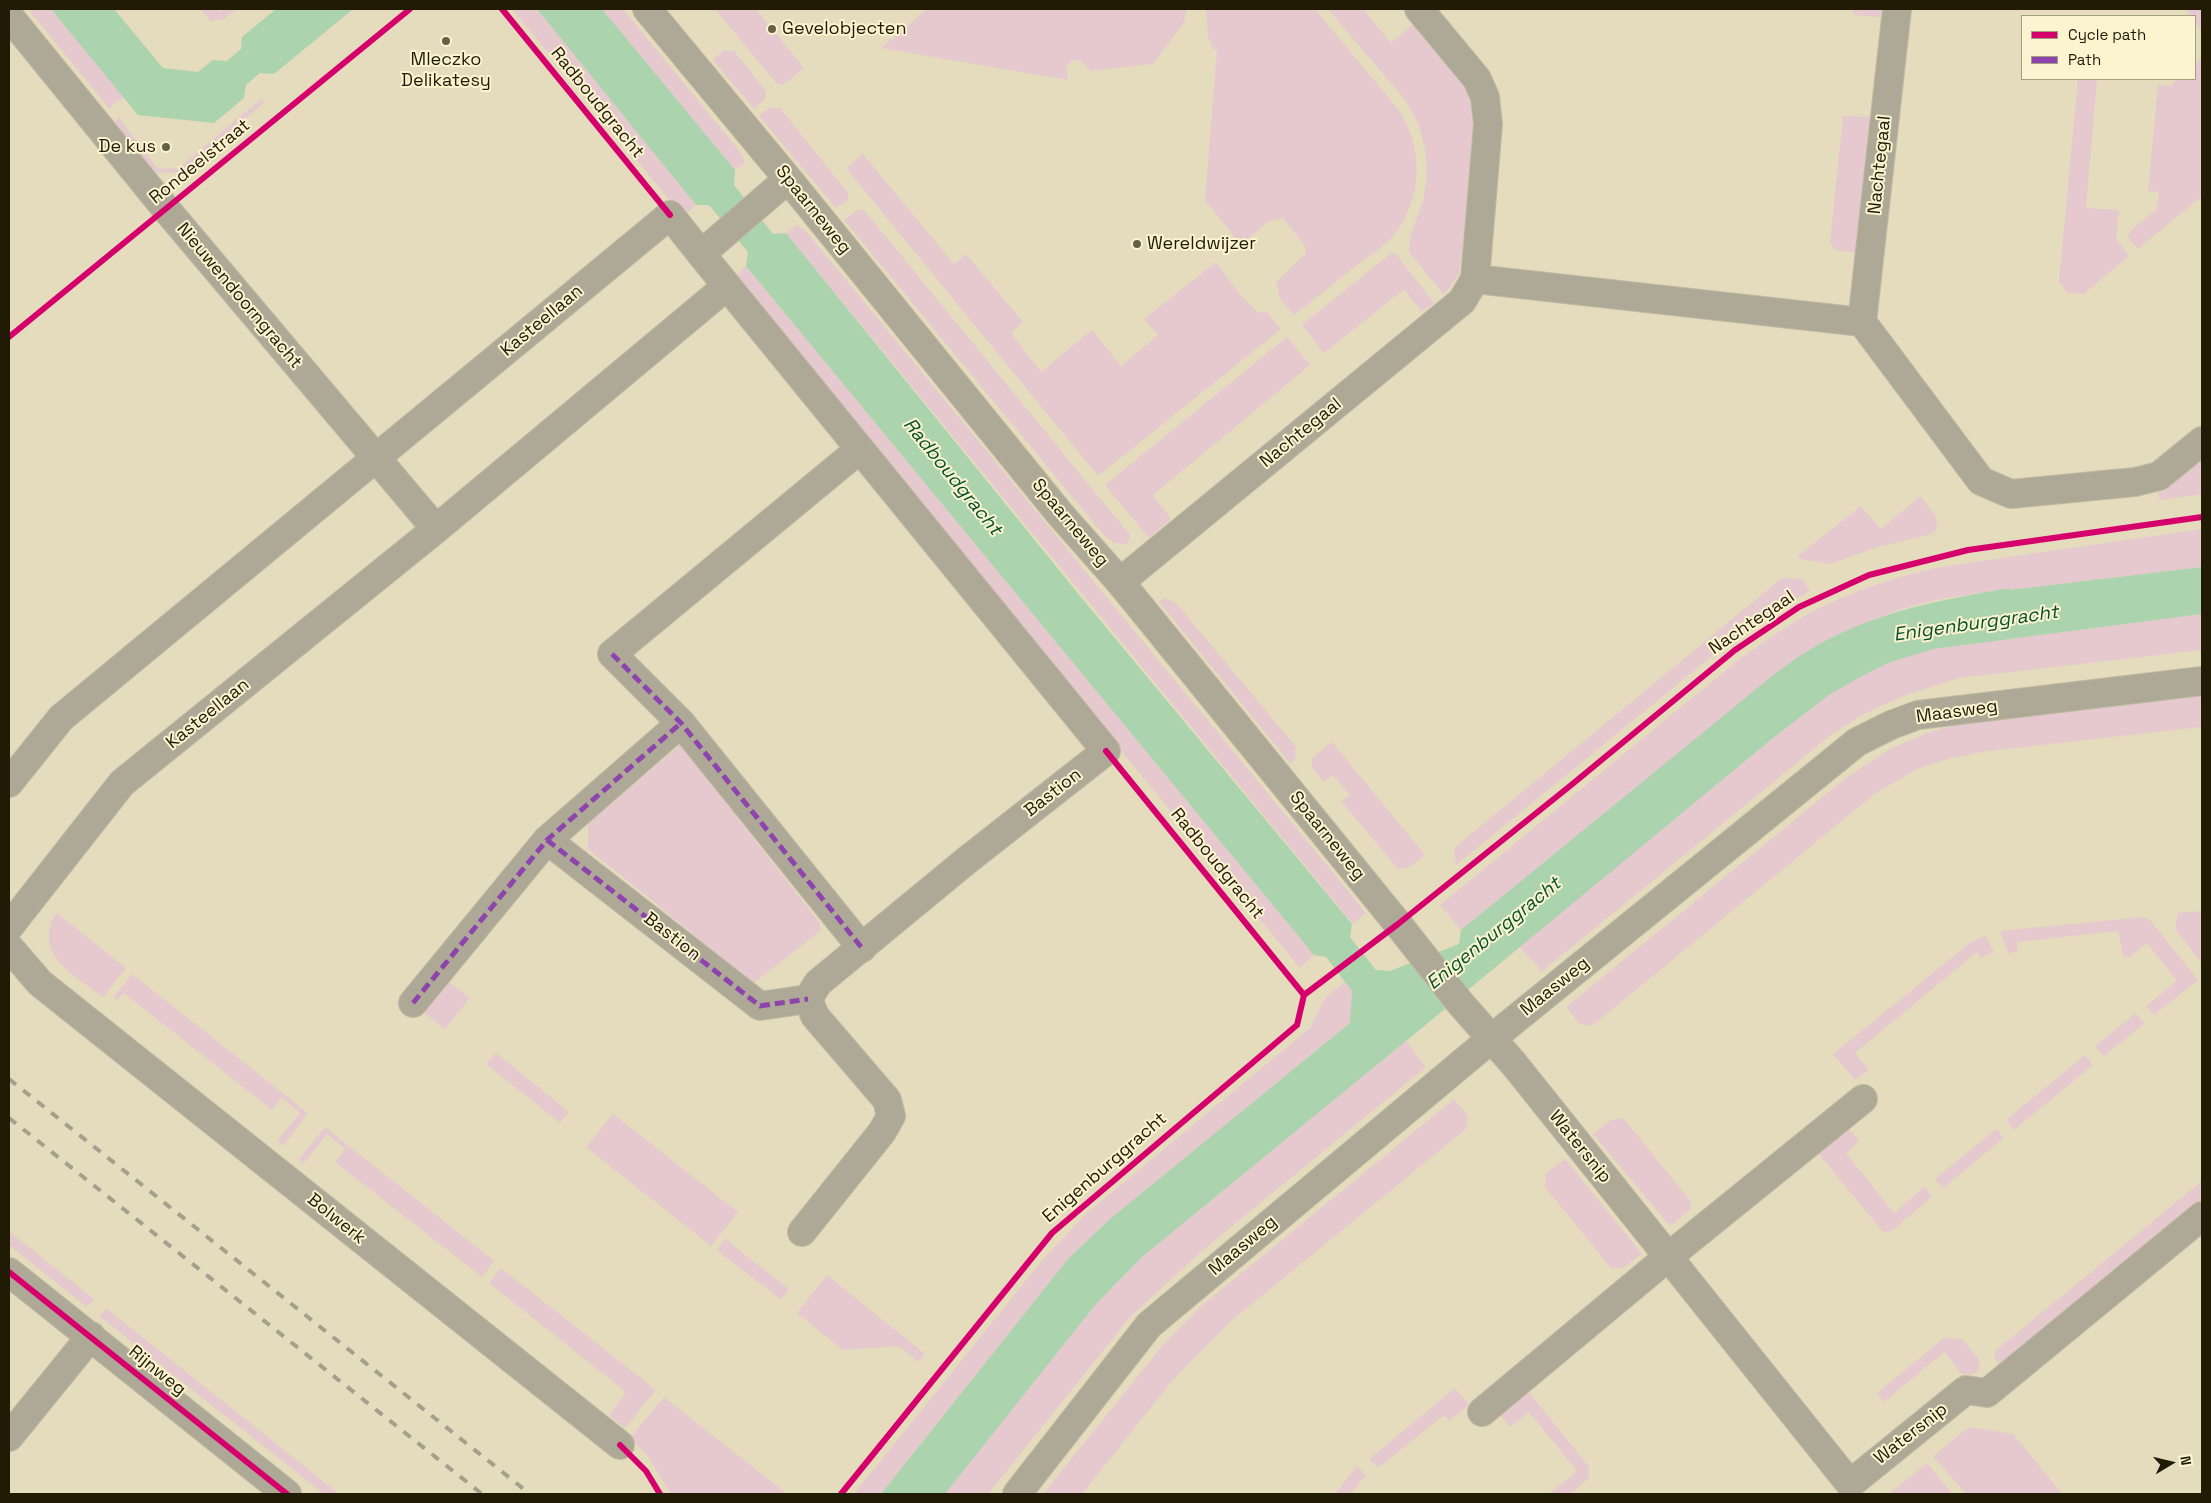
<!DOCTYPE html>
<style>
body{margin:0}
#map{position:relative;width:2211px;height:1503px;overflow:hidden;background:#e4dcbd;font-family:"Space Grotesk",sans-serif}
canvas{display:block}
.frame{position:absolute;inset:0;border:10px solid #211b05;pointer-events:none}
.legend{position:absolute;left:2021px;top:15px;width:175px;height:65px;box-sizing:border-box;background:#fcf3d1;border:1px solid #a49d7f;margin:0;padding:6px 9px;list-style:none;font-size:15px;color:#211b05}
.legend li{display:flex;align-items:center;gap:10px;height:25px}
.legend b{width:25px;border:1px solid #a49d7f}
.north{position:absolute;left:2146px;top:1438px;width:50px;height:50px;-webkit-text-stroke:4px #fcf3d1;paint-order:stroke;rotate:81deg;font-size:14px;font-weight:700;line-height:20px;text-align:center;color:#211b05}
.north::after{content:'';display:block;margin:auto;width:18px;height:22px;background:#211b05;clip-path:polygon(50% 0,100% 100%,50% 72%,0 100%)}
</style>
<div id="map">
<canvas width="2211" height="1503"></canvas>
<div class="frame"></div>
<ul class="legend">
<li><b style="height:6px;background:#d6006c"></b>Cycle path</li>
<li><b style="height:6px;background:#8e44ad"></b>Path</li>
</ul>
<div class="north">N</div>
</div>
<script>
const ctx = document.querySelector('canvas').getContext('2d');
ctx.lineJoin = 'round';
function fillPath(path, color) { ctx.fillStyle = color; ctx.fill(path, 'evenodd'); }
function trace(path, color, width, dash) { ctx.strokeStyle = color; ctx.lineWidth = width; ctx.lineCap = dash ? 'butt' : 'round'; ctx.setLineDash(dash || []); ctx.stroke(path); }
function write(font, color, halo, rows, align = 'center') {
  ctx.font = font + ' "Space Grotesk",sans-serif'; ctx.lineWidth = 4; ctx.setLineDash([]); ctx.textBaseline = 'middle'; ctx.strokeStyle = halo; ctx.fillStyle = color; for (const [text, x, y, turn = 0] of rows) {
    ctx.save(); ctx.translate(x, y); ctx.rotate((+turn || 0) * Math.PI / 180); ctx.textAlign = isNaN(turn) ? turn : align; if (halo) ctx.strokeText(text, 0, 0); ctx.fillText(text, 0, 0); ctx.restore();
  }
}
const green = new Path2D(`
 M28,9h23l73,88 -15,11z
 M200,9h18l2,3 4,-3 12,1 -12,9 -13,2z
 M512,9h25l159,196 -10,9 -10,-6z
 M602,9h21l118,144 4,10 -10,7z
 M715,9h41l48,59 -21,17 -7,-2z
 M927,9h260l-3,13 -31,42 -62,7 -11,-11 -9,1 -5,6 2,13 -187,-32z
 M1206,9h109l83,100c25,37 25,85 -1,122 -9,13 -24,22 -37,32 -22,17 -44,35 -66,52l-14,-16 -4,-17 30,-29 -1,-7 -22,-28 -14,3 -28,24 -36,-45 12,-150 -4,-1 -5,-13z
 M1328,9h35l28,34 22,-19 52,60 7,13 3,16 -14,147 -2,14 -15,21 -35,-43 1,-15 13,-36 4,-27 -2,-26 -7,-25 -12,-22z
 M1853,9h29l-2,8 -25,-2 -3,-3z
 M2185,9h17v22l-7,-10v-5h-4z
 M724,50l10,1 32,40 -1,8 -11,10 -41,-49z
 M2202,58v138l-64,53 -10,-12 3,-7 25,-20 3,-18 -11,-1 10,-106 13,1 6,-7h18v-15z
 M2078,79h19l-11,129 33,2 -3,29 13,17 -45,38 -16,-1 -9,-11z
 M261,99l3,4 -82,69 -26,1 -42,-51 5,-4 39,51 21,-1z
 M770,108h10l68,85v7l-12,8 -77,-92z
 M1843,116l27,1 -13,136 -21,-3 -6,-7z
 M863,154l91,110 12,-10 57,68 -12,11 30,39 51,-42 29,36 37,-31 -14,-16 72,-57 22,30 20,21 8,-2 15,18 -183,147 -252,-308z
 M857,210h7l266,325 -2,9 -14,-1 -11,-9 -259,-314z
 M797,225l8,5 561,683 -13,11 -567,-691z
 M1391,253l5,1 38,49 -12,9 -18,-23 -80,64 -22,-28z
 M746,266l568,689 -14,13 -514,-625 -51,-66z
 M1287,337l23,28 -157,130 18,24 -22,19 -44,-53z
 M2202,457v37l-42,6 -3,-10z
 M1920,496l16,20 1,13 -5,5 -58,14 -43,16 -31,-5 -2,-3 63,-50 20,23z
 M2202,529v38l-192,23 -1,-2c-26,5 -55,8 -82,14 -49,12 -93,34 -136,60l-330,268 -21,-25 297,-244c29,-20 58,-42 91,-57 34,-16 75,-29 112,-37z
 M1782,578l20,1 8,12 -71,43 -283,231 -2,-17z
 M1165,598l11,5 120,144 -1,13 -5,3 -131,-161z
 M2202,614v36l-243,28 -56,18 -37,17 -34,21 -292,239 -2,-6 -19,-21 254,-208 55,-43 36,-20 24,-12 45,-14z
 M2202,696v31l-214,24 -37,7 -31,10 -43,24 -285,234 -12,-2 -14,-17 281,-230 43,-28 37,-16 41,-12z
 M1332,742l93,113 -17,13 -10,1 -57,-68 9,-6 -17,-20 -9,7 -12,-14v-10z
 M680,745l140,178v8l-70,55c-24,-20 -45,-42 -69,-62 -30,-25 -62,-50 -93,-75v-25z
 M2202,911v51h-1l-26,-33 3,-16z
 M57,913l69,55 -23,29c-22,-17 -62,-37 -53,-70 1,-6 3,-10 7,-14z
 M2143,917l7,3 48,60 -44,35 -8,-9 31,-25 -30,-38 -17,14 -7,-1 -5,-25 -101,11 1,8 -9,4 -9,-23z
 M1986,936l8,16 -14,6 -3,-6 -122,101 14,17 -14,10 -22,-26 138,-112z
 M132,974l176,139 -25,33 -6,-5 23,-28 -18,-15 -10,12 -148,-117 -7,7 -3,-3z
 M449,982l21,16 -25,31 -21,-16z
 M1345,982l7,9 -2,32 -240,196 -42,40 -187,235h-27l190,-236 44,-46 222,-184 15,-30z
 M2136,1013l8,11 -40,32 -9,-10z
 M1406,1041l20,26 -223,183 -72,66 -143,178h-43l151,-190 46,-47z
 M496,1053l73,59 -9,11 -74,-59z
 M2085,1055l8,10 -79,65 -8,-10z
 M1454,1099l14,17 -2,13 -235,192 -59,60 -90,113h-39l119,-148 37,-38z
 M613,1114l125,98 -27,34 -125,-99z
 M1623,1118l67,82 1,9 -21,17 -77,-92 18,-14z
 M325,1127l169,134 -12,16 -147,-115 10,-13 -18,-15 -23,29 -5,-4z
 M1849,1129l10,12 -13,12 48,60 30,-26 8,10 -41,34 -8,1 -65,-79z
 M1996,1129l8,9 -61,50 -8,-9z
 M1565,1159l77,95 -19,14h-12l-66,-81 1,-14z
 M2202,1181v18l-202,166 -5,-6v-8z
 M9,1231l85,68 -7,8 -78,-62z
 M725,1239l64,50 -8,11 -64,-50z
 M501,1268l155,122 -31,38 -16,-13 17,-23 -137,-109z
 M827,1275l98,79 -7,8 -19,-16 -56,4 -46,-37z
 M106,1308l233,186h-15l-225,-178z
 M1944,1338l18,1 18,21 -2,10 -5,4h-11l-18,-22 -60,50 -7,-9z
 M1455,1388l14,17 -20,16 -5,-6 -66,53 -9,-9z
 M1527,1390l62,77v11l-19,16h-21l28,-23 -48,-59 -17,14h-3l-9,-11z
 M664,1397l123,97h-116l-24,-39 -17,-17z
 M1969,1427l44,7 49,60h-96l-33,-38z
 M1927,1463l25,31h-63z
 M1357,1466l9,9 -15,19h-16z`);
const water = new Path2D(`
 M51,9h63l49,59 35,4 15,-12 14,1 14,-12 1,-12 34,-28h77l-79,65 -14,-1 -14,12 -2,13 -30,25 -76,-8z
 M537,9h65l133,161 -1,15 39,49 13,-1 294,363 272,328 -2,13 26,33 14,1 69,-27 2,-14 288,-235c14,-11 27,-23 42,-33 67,-47 141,-61 219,-74v2l192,-23v47l-269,35 -45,14 -24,12 -35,20 -56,43 -356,294 -275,225 -46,47 -151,190h-64l187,-235 42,-40 240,-196 2,-32 -26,-34 -12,-2 -568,-689 2,-14 -39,-47h-13z`);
const minor = new Path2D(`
 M647,9l141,170 272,335 60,68 278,342 63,80 53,60 336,420 116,-94 21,3 215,-177
 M9,16l157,193 270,320
 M788,179l-87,75 405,497 -140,110 -148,122 -10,16 7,17 72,84 4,16 -9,16 -80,100
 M1475,279l387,43 35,-313
 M1862,322l119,159 30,13 124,-12 24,-6 43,-35
 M860,449l-248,205 69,69 181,225
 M1120,582l342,-281 13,-22 13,-155 -3,-27 -8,-18 -58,-70
 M9,783l52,-65 609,-503 31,39
 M547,840l213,166 48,-7
 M9,927l113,-144 314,-254 291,-243
 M9,947l31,36 580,462
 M413,1003l134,-163 134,-117
 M9,1272l278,222
 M1482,1412l186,-155 195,-158
 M9,1437l82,-101
 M1017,1494l132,-169 342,-286 366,-297 34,-17 27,-10 284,-34`);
const rail = new Path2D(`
 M9,1079l521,415
 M9,1118l473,376`);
const quiet = new Path2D(`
 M612,654l69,69 181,225
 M547,840l213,166 48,-7
 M413,1003l134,-163 134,-117`);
const cycleway = new Path2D(`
 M502,9l168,206
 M9,337l401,-328
 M1106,751l198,244
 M1304,995l94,-71 172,-138 165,-136 64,-43 70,-32 99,-25 234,-33
 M9,1272l278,222
 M620,1445l26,26 14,23
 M841,1494l211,-261 245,-208 7,-30`);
const markers = [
 [772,29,5,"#655f45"],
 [446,41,5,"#655f45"],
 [166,147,5,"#655f45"],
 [1137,244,5,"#655f45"]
];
const poiNames = [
 ["Gevelobjecten",782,29],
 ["Mleczko",446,60,"center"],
 ["Delikatesy",446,81,"center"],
 ["De kus",156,147,"right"],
 ["Wereldwijzer",1147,244]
];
const streetNames = [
 ["Radboudgracht",597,103,51],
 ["Rondeelstraat",200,162,-39],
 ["Nachtegaal",1880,165,-84],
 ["Spaarneweg",813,210,51],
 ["Nieuwendoorngracht",239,296,50],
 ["Kasteellaan",542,321,-40],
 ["Nachtegaal",1301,433,-39],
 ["Spaarneweg",1070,523,50],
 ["Nachtegaal",1752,623,-34],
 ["Maasweg",1957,712,-8],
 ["Kasteellaan",208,714,-39],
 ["Bastion",1053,793,-38],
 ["Spaarneweg",1327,836,51],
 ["Radboudgracht",1217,864,51],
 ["Bastion",672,937,38],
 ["Maasweg",1555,987,-39],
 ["Watersnip",1580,1147,51],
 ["Enigenburggracht",1105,1168,-41],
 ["Bolwerk",336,1219,39],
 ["Maasweg",1243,1246,-40],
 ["Rijnweg",157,1371,39],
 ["Watersnip",1911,1434,-38]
];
const waterNames = [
 ["Radboudgracht",952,477,51],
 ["Enigenburggracht",1976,624,-8],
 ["Enigenburggracht",1494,934,-39]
];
fillPath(green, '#e5c9ce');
fillPath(water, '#abd3ad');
trace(minor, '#c1bba3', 30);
trace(minor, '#aea996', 28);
trace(rail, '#a5a08c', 4, [9, 9]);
trace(quiet, '#8e44ad', 5, [10, 5]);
trace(cycleway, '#d6006c', 6);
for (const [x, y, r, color] of markers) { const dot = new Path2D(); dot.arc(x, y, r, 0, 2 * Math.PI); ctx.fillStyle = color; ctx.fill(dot); trace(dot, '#fcf3d1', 2); }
write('18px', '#211b05', '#fcf3d1', poiNames, 'left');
write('18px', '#211b05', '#fcf3d1', streetNames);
write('italic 19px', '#04502b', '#fcf3d1', waterNames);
</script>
